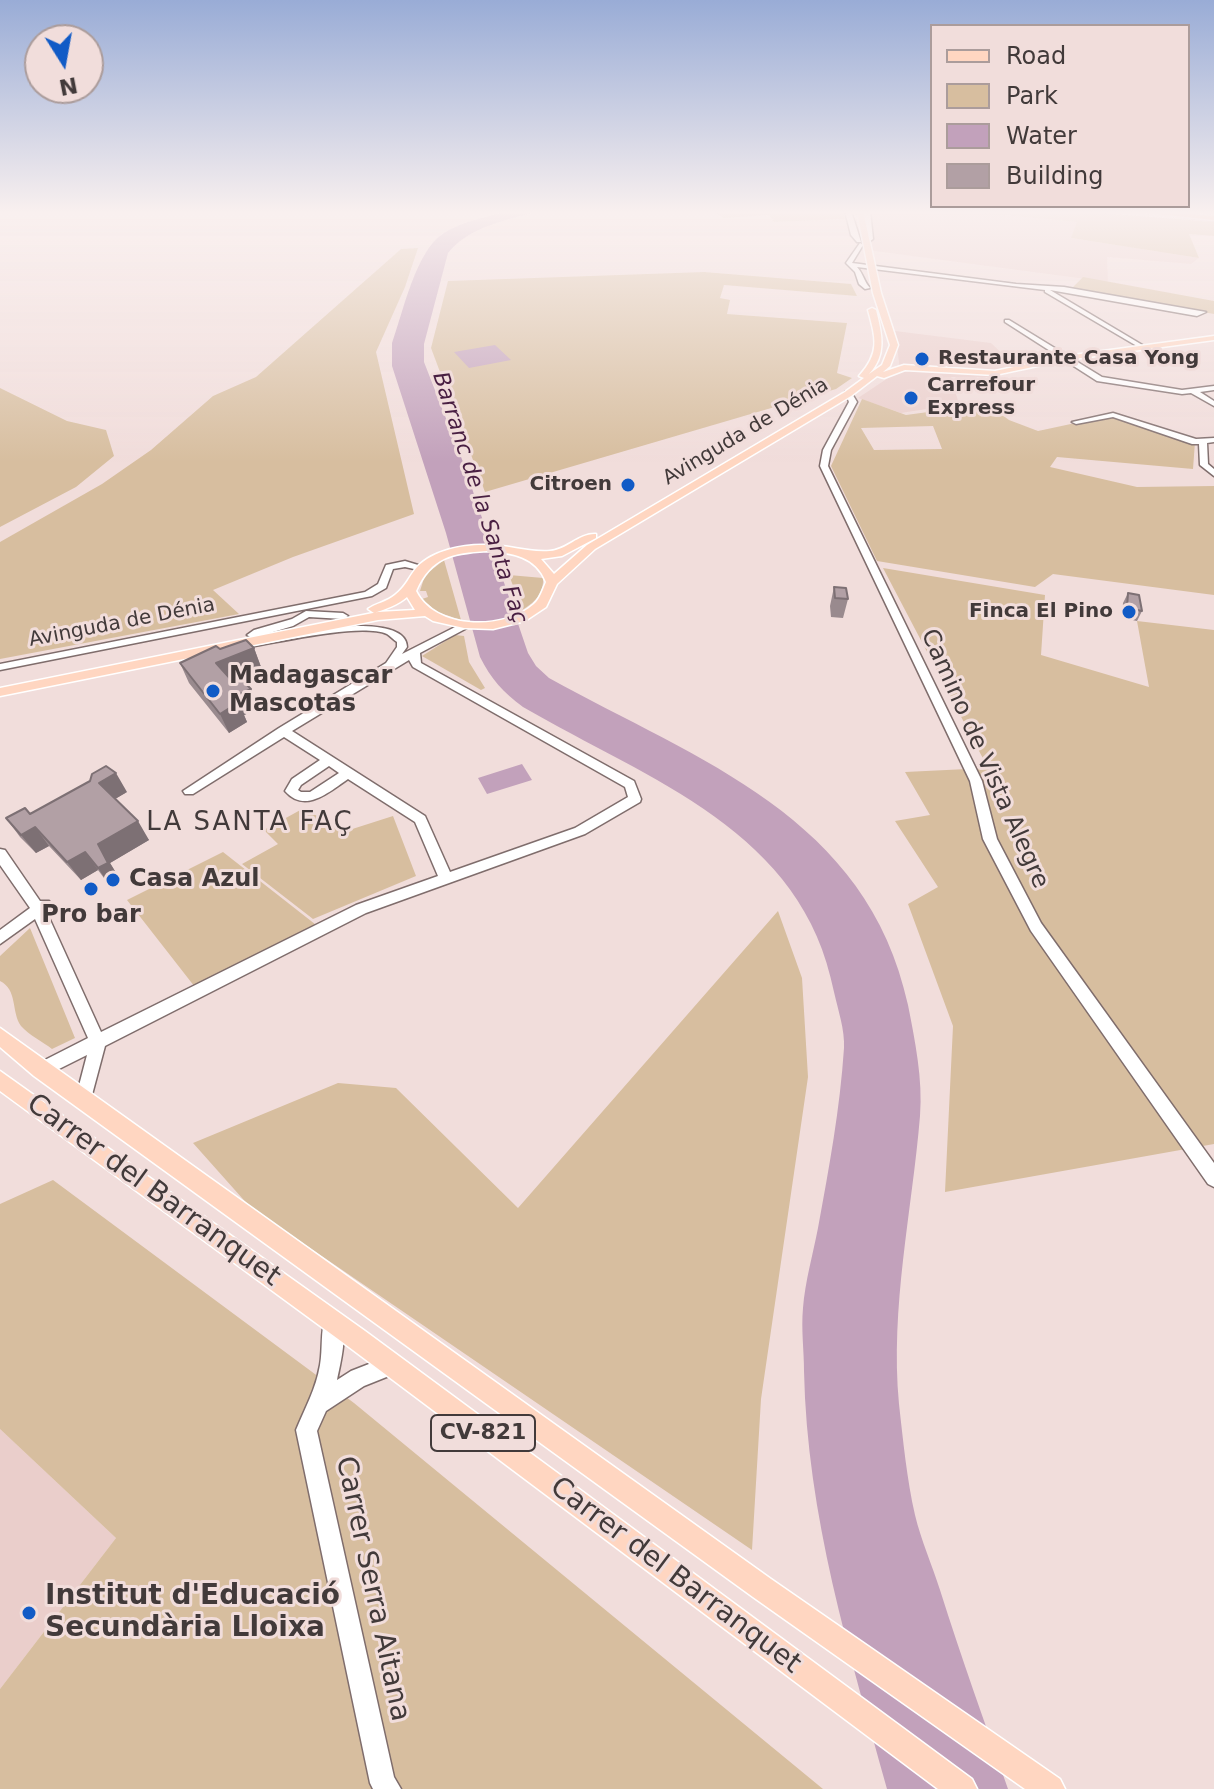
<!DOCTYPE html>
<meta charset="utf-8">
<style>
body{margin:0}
#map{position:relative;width:1214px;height:1789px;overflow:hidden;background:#f1dddb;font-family:"DejaVu Sans",sans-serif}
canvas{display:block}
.legend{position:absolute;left:930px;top:24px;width:260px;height:184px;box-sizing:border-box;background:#f1dddb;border:2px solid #ab9c9b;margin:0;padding:10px 14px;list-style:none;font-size:24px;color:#423a3a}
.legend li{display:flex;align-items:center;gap:16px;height:40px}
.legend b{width:40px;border:2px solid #ab9c9b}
.north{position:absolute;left:24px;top:24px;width:80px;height:80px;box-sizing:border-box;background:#f1dddb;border:2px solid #ab9c9b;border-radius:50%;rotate:169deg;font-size:22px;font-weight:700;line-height:32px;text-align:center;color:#423a3a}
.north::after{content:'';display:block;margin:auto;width:28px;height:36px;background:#115bc6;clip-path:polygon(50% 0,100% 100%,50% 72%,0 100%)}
</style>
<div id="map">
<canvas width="1214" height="1789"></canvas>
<ul class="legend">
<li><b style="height:10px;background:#ffd6c1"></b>Road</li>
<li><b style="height:22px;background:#d7be9f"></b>Park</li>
<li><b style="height:22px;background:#c2a1bb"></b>Water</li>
<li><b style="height:22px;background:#b2a0a5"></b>Building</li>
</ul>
<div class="north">N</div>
</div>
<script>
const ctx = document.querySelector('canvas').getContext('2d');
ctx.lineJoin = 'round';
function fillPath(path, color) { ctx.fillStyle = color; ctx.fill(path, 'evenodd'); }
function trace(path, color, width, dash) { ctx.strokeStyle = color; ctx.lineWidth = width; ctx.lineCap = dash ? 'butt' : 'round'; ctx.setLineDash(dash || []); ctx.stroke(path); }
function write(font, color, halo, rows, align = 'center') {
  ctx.font = font + ' "DejaVu Sans",sans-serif'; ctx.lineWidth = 6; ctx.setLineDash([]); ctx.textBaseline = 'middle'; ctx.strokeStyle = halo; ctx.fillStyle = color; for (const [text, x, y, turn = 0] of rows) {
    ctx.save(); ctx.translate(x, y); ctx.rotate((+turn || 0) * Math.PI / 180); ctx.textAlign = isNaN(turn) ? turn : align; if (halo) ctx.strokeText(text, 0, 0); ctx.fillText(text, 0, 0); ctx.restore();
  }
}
const built = new Path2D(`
 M861,211h99l118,11 -6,16 127,20 -8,6 -84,-7 1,25 -241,-32z
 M895,331l96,12 30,28 -31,6h-39l8,27 -58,9 -43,-15 42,-28z
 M0,1429l116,109 -116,151z`);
const green = new Path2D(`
 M714,211h129l2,8 -71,3 -5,-7 -46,3z
 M960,211h115l139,11v14l-25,-2 10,24 -128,-20 6,-16z
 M418,248l-13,39 -29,65 38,162 -121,43 -80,33 26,24 -239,45v-117l102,-58 49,-34 62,-54 43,-19 145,-128z
 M704,272l147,12 6,12 -133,-11 -4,13 10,2 -3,14 120,9 -10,50 15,5 -16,11 -351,103 -54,-144 17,-67z
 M1083,277l131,24v13l-143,-25z
 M0,388l67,33 39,9 8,26 -38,31 -76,40z
 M862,399l44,16 81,-11 22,16 29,11 75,-16 82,27 -2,27 -136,-12 -7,10 87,20 77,-1v109l-161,-21 -18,13 -158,-26 -46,-95zM933,426l9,23 -68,1 -13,-22z
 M444,560l17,60 -24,-8 -15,-13 6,-2 -2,-6h-6l5,-16z
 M883,568l162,27 -4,60 108,32 -12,-66 77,9v514l-269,48 8,-166 -45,-122 30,-17 -43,-66 35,-6 -25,-43 83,-4z
 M509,575l34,3c1,16 -9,25 -21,32z
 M455,635l9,1 5,26 16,26 -4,2 -59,-34z
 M304,808l39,24 50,-16 23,60 -103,43 -71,-55 36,-20 -14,-14z
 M223,852l97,76 -122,63 -71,-91z
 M778,911l24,67 6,99 -47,322 -9,151 -502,-343 -57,-64 145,-60 58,5 122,120z
 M30,928l45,110 -23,11c-9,-7 -23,-14 -31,-23 -10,-14 -3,-36 -21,-45v-25z
 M53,1180l301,223 469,386h-823v-100l116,-151 -116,-109v-225z`);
const water = new Path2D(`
 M508,211h31c-31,9 -69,15 -91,42l-24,91v18l39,100 65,191 8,13 13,12c150,83 318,138 359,327 7,36 15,74 12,111 -8,96 -30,191 -21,288 4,36 8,76 16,111 6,25 17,50 25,75 21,67 45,133 68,199h-121c-38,-138 -80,-273 -83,-418 0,-20 -3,-42 -1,-63 2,-26 10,-54 15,-80 11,-60 22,-119 26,-180 1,-18 -6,-38 -10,-56 -31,-162 -184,-211 -311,-285 -20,-15 -32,-28 -43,-50l-34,-124 -54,-167v-23c11,-31 24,-93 52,-110 19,-12 43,-16 64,-22z
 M495,345l16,15 -42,8 -15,-16z
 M522,764l10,16 -45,14 -9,-16z`);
const canal = new Path2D(`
 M1153,212l61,6v4l-59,-7z`);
const minor = new Path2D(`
 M845,211h6l10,31h-4l-6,-7z
 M864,211h6l3,28 -7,5 -3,-2 4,-4z
 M860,243l3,2 -11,18 164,21 48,3 142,25 -9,4 -147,-26 94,56 -2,3 -97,-57v-2l-188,-23c6,6 7,15 13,21l-5,1 -6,-5 -4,-12 -9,-9z
 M1005,320h4l93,57 80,13 32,-4v4l-14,2 14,9v5l-23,-13 -9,1 -85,-13 -92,-59z
 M845,392h6l6,10 -26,48 -3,16 154,315 15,58 44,84 173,240v24l-6,-3 -177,-253 -48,-92 -13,-58 -150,-315 3,-16 26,-48z
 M1113,413l83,26 18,-1v4l-7,1 1,21 6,5v7l-14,-11 -1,-21h-7l-79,-27 -37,7 -4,-2z
 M405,561l23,7 -5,3 -18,-4 -12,2 -7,19 -14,8 -372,74v-6l365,-72 13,-8 8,-19z
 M306,611l37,2 5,3 -5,3 -34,-2 -16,9 -37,11 -4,1 -5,-3 7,-5 38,-11z
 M463,623l4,1v4l-47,25 1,10 213,118 7,18 -1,3 -55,32 -219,79 -261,133 -16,60 -6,3 -6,-3 -2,-5 12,-46 -40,20 -6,2 -6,-2 -2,-5 2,-5 53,-27 -53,-119 -35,25v-14l30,-22 -30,-43v-16l5,1 35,51h9l2,4 -5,6 55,121 255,-127 82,-29 -23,-54 -67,-43c-19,13 -43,35 -63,12l7,-12 28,-19 -36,-23 -91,57h-8l-2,-3 96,-63 107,-65 11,-16v-5c-3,-2 -7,-6 -10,-8 -30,-12 -117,11 -152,15l-5,-3 1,-2c27,-6 175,-39 176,3l-5,7zM409,660l4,7 212,120 3,10 -53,31 -125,44 -25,-56 -133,-85zM329,766l10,7 -29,19h-9l-3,-2 3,-5z
 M333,1312l7,3c8,19 1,46 -3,65l14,-9 41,-16 7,3 3,7 -3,7 -35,14 -38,25 -9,20 77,346 7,12h-28l-3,-6 -74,-353c9,-22 20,-41 24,-65 3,-16 0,-35 6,-50z`);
const major = new Path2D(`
 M857,211h6l18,82 17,52 -8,21 -7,6 21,-7 91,6 71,-15 148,-20v4l-148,20 -71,15 -90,-5 -21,8 -7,-2 -26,20 -256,153 -38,35 -11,23 -21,14 -32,8 -29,-1 -31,-7 -8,-5 -47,4 -378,76v-8l378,-76 37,-2 -8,-13c-9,8 -21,12 -33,16l-6,-4c8,-6 19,-7 27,-14 10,-8 12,-14 19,-24 15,-21 51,-27 74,-26 22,0 41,8 62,6 17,-1 29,-18 46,-17v4l-34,18 -21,3 13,15 33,-29 258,-153 19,-14 -5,-2c21,-23 17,-37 9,-66l4,-2 4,2c6,24 11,45 -7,64l13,-9 8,-20 -17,-52zM487,551c25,2 49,5 59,31 -3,7 -6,17 -12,22 -30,27 -99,26 -118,-13 15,-34 36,-38 71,-40z
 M0,1028l771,551 289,200 5,10h-40l-272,-192 -719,-521 -34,-29z
 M0,1071l365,260 607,448 5,10h-39l-589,-442 -349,-256z`);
const highway = new Path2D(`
 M1145,211l69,5v4l-65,-7z`);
const wall = new Path2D(`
 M834,587l14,12 -5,19 -12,-1 -1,-11z
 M1128,593l14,18 -5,10 -15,-3 1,-15z
 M254,648l7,19 -30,13 27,29 -14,6 3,7 -18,11 -40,-50 -9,-20z
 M127,792l-12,7 34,41 -39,23 11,18 -11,5 -12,-16 -17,10 -32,-34 -13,7 -16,-16 -14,-19z`);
const shadedWall = new Path2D(`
 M254,648l7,19 -37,16 -8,-20z
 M251,689l7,20 -14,6 3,7 -18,11 -9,-19 14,-17z
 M116,773l11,19 -17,10 -11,-19z
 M138,821l11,19 -39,23 11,18 -11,5 -12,-18v-24z
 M35,827l14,19 -13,7 -15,-18z
 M85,852l13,18 -17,10 -14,-18z`);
const building = new Path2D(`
 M834,587l12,1 2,11 -13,-1z
 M1128,593l11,2 3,16 -15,-3z
 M246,640l8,8 -38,15 18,20 8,-3 9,9 -17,8 5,5 -19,12 -40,-51 36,-17 4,3z
 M106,766l10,7 -17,10 39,38 -40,23 10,19 -10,5 -13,-16 -18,10 -32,-35 -14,8 -15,-17 19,-10 5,6 60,-33 2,-7z`);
const markers = [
 [922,359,8,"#115bc6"],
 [911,398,8,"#115bc6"],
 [628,485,8,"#115bc6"],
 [1129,612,8,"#115bc6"],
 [213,691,8,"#115bc6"],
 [113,880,8,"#115bc6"],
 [91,889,8,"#115bc6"],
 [29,1613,8,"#115bc6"]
];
const farPoinames = [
 ["Restaurante Casa Yong",938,359],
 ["Carrefour",927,386],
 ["Express",927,409],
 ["Citroen",612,485,"right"],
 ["Finca El Pino",1113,612,"right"]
];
const farStreetnames = [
 ["Avinguda de Dénia",746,432,-31],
 ["Avinguda de Dénia",122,623,-11]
];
const farWaternames = [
 ["Barranc de la Santa Faç",479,498,72]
];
const shields = [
 [483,1433,104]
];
const shieldNames = [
 ["CV-821",483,1433]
];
const poiNames = [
 ["Madagascar",229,677],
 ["Mascotas",229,705],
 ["Casa Azul",129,880],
 ["Pro bar",91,916,"center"]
];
const streetNames = [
 ["Camino de Vista Alegre",984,759,66]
];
const neighbourhoodNames = [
 ["LA SANTA FAÇ",250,823]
];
const nearStreetnames = [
 ["Carrer del Barranquet",153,1191,36],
 ["Carrer del Barranquet",675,1576,37],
 ["Carrer Serra Aitana",372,1589,78]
];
const nearPoinames = [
 ["Institut d'Educació",45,1597],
 ["Secundària Lloixa",45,1629]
];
fillPath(built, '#eacecb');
fillPath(green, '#d7be9f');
fillPath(water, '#c2a1bb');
fillPath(canal, '#c2a1bb');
trace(minor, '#7f6d6c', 3);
trace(major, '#fff', 3);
trace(highway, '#fff', 3);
fillPath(minor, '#fff');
fillPath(major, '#ffd6c1');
fillPath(highway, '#ffba97');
fillPath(wall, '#998a8e');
fillPath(shadedWall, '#7d7074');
fillPath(building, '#b2a0a5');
trace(building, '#7d7074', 2);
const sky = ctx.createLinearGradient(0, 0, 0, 462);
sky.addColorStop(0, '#99acd6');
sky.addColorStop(0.46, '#f9f0ef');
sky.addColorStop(1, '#f9f0ef00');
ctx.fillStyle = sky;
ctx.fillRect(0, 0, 1214, 462);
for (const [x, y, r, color] of markers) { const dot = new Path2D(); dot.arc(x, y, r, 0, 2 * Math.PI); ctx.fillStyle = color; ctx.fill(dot); trace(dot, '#f1dddb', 3); }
write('bold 20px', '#423a3a', '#f1dddb', farPoinames, 'left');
write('20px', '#423a3a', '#f1dddb', farStreetnames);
write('italic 22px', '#491f42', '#f1dddb', farWaternames);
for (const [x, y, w] of shields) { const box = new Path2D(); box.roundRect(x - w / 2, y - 18, w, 36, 6); ctx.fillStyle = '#f1dddb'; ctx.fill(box); trace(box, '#423a3a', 2); }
write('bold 22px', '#423a3a', null, shieldNames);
write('bold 24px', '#423a3a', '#f1dddb', poiNames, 'left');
write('24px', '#423a3a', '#f1dddb', streetNames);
ctx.letterSpacing = '2px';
write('26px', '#423a3a', '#f1dddb', neighbourhoodNames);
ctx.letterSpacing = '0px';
write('28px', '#423a3a', '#f1dddb', nearStreetnames);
write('bold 28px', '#423a3a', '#f1dddb', nearPoinames, 'left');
</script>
